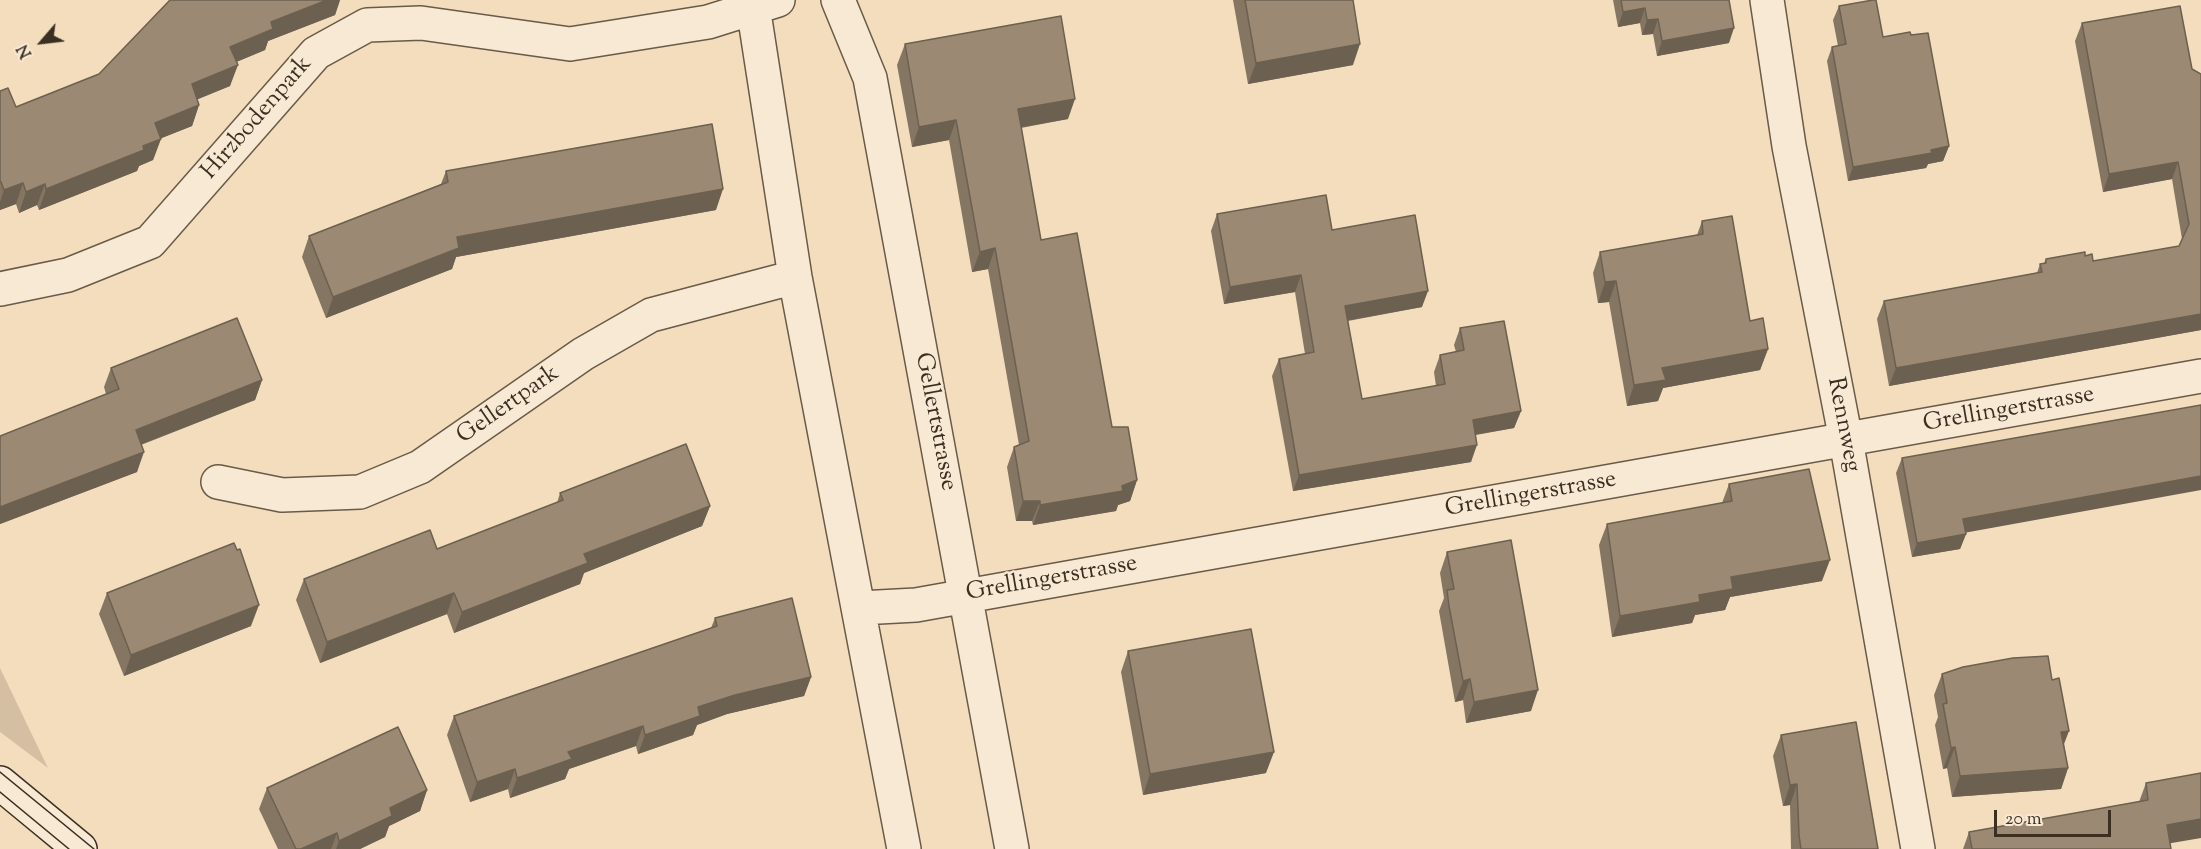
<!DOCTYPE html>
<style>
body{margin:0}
#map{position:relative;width:2201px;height:849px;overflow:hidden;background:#f4ddbd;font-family:"Sorts Mill Goudy",serif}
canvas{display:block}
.north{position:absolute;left:12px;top:12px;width:60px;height:60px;-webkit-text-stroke:4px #f8e9d4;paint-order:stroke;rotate:242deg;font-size:16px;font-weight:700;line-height:24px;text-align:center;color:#3b2f22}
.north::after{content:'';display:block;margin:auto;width:21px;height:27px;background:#3b2f22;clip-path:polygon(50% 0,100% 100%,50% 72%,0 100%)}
.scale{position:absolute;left:1994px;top:810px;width:117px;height:27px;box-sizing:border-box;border:3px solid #3b2f22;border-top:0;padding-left:8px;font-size:18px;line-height:21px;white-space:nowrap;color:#3b2f22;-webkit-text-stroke:4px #f8e9d4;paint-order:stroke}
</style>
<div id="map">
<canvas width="2201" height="849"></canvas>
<div class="north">N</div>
<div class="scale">20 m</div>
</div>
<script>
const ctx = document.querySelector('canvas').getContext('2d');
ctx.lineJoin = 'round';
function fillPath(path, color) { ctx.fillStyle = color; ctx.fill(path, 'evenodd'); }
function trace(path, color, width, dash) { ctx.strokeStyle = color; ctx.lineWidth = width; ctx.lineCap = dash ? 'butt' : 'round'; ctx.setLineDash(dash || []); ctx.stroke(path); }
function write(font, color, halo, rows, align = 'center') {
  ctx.font = font + ' "Sorts Mill Goudy",serif'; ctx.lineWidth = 4.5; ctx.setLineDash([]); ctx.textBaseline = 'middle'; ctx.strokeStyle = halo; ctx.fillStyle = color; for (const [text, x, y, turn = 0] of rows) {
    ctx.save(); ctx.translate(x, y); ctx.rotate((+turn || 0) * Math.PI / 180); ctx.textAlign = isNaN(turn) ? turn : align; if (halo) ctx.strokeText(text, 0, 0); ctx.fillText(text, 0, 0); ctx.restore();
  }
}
const green = new Path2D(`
 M0,668l48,100 -48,-36z`);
const street = new Path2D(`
 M752,0l43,277 109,572
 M838,0l32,78 142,771
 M1767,0l22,146 57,294 72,409
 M0,289l68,-14 82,-33 166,-189 51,-28 54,-2 149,21 138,-22 70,-22
 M218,482l64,13 78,-3 60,-25 163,-113 68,-39 144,-38
 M860,608l56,-3 1285,-229`);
const secondary = new Path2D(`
 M0,783l80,66`);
const tram = new Path2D(`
 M0,772l94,77
 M0,792l69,57`);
const wall = new Path2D(`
 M170,0h170l-5,15 -67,26 -3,9 -29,12 -6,24 -33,13 2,6 -7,21 -31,12 -8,22 -14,6 -2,5 -98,39 -2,-5 -18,8 -3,-9 -16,6v-119l16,16 83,-33z
 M1233,0h120v65l-105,19z
 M1613,0h116v43l-72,13 -4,-22 -11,1 -2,-12 -22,4z
 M1839,6l44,31 66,109 -6,15 -15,3 -2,4 -78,13 -21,-120 5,-14 6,-1 -5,-26z
 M2082,23l110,46 9,5v256l-312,56 -12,-67 7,-18 153,-28 3,-9 4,-1 2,-4 39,-3 8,5 86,-15 3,-7 -10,-60 -69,13 -28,-151z
 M905,44l163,75 -47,9 20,112 71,187 25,53 -7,21 -12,4 -2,6 -83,14 -1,-4h-16l-9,-54 7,-20 5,-2 -31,-176 -16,3 -23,-132 -37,7 -15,-82z
 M446,171l270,39 -260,47 -4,12 -126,49 -24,-61 7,-21 132,-52z
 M1217,214l115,16 90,77 -74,14 14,78 74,-13 -2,-14 6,-17 16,-3 -2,-7 6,-17 61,83 -7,17 -38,7 -5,27 -178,29 -21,-115 7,-17 26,-5 -10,-62 -71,12 -13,-73z
 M1702,221l48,100 18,28 -8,21 -97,18 -5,13 -31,5 -18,-104 -11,1 -5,-30 7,-21 97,-17z
 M111,368l151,12 -7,20 -114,45 -4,27 -137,52v-88l106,-42 -2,-7z
 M1902,458l64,76 -6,15 -48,8 -16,-84z
 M1729,484l93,97 -92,16 -5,13 -30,5 -3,8 -80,14 -13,-92 8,-21 115,-21z
 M560,493l150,13 -8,20 -118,47 -4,11 -126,49 -7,-19 -127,49 -24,-63 8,-21 133,-30 120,-46z
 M1447,552l84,159 -65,12 -3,-23 -8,2 -16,-91 5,-13 -4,-25z
 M107,593l144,33 -127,50 -25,-62z
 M715,618l96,59 -7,19 -77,18 -30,11 -4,10 -55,19 -2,-8 -67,23 -4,10 -55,19 -2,-9 -38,13 -23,-67 7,-19 257,-88z
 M1128,651l138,122 -123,22 -22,-123z
 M1942,674l122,70 4,24 -7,21 -109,8 -5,-29 -4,1 -8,-44 3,-8 -4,-22z
 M1781,735l97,114h-87l-1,-44 -7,1 -10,-50z
 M2146,783l24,60 1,6h-208l6,-17 170,-30z
 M267,788l160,2 -7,21 -31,15 -4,11 -25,12h-82l-19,-40z`);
const shadedWall = new Path2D(`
 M327,0h13l-5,15 -67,26 -3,9 -43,18 8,-21 41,-25z
 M1645,8l-5,15 -22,4 5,-15z
 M1658,19l-5,15 -11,1 5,-15z
 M1734,28l-5,15 -72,13 5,-15z
 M1360,44l-7,21 -105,19 8,-21z
 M238,65l-8,21 -46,19 8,-21z
 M1075,99l-7,20 -57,10 7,-20z
 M199,105l-7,21 -45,18 8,-21z
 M956,120l-7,20 -37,7 7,-20z
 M161,139l-8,21 -14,6 -2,5 -98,39 7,-21z
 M1949,146l-6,15 -15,3 -2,4 -78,13 5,-14z
 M2178,162l-6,17 -69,13 6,-18z
 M23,183l-7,21 -16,6v-8l4,-12z
 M45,184l-8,21 -18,8 7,-21z
 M723,189l-7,21 -260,47 -4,12 -126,49 7,-21 124,-60z
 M995,248l-7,21 -16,3 8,-20z
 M1301,275l-6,17 -71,12 6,-17z
 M1616,281l-7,21 -11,1 7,-21z
 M1428,291l-6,16 -83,15 6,-16z
 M2201,314v16l-312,56 7,-18z
 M1768,349l-8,21 -97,18 -5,13 -31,5 7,-21 28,-17z
 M262,380l-7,20 -126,49 7,-19z
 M1521,411l-7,17 -47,8 6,-16z
 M1477,445l-6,17 -178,29 6,-16z
 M144,452l-7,20 -137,52v-17z
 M2201,476v14l-243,44 5,-15z
 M1137,480l-7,21 -12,4 -2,6 -83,14 7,-20 82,-19z
 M1023,501h17l-8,20h-16z
 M710,506l-8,20 -118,47 -4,11 -126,49 8,-21 122,-58z
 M1966,534l-6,15 -48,8 5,-14z
 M1830,560l-8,21 -92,16 -5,13 -30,5 -3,8 -80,14 8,-21 79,-21 32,-18z
 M454,593l-7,21 -127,49 7,-21z
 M259,605l-8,21 -127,50 7,-21z
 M811,677l-7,19 -77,18 -30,11 -4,10 -55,19 7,-19 53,-28 37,-12z
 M1470,679l-7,21 -8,2 8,-21z
 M1538,690l-7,21 -65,12 8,-21z
 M643,726l-7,20 -67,23 -4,10 -55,19 7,-20 51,-26z
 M2069,731l-8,21v-20z
 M1955,747l-8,21 -4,1 8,-21z
 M1274,752l-8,21 -123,22 7,-21z
 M2068,768l-7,21 -109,8 8,-21z
 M515,769l-7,20 -38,13 7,-20z
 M1797,784l-7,21 -7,1 7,-21z
 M427,790l-7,21 -31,15 -4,11 -25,12h-24l3,-8 51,-33z
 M2201,819v19l-41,7 7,-20z
 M337,833l-6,16h-30z`);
const building = new Path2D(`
 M170,0h157l-56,22 2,7 -43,18 8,18 -46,19 7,21 -44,18 6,16 -18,7 1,4 -98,39 -1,-5 -19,8 -3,-9 -19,7 -3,-8h-1v-91l8,-3 8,19 83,-33z
 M1245,0h108l7,44 -104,19z
 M1621,0h108l5,28 -72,13 -4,-22 -11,1 -2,-12 -22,4z
 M1873,0h3l7,37 27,-5 1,3 17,-2 21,113 -18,4 1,3 -79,14 -21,-120 14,-3 -7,-38z
 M2180,6l12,63 9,5v240l-305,54 -12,-67 158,-29 -2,-8 6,-1v-4l39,-7v4l7,-2 1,7 86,-15 10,-22 -11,-62 -69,12 -27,-151z
 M1061,16l14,83 -57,10 23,131 36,-7 35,194h16l9,53 -15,6 1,5 -83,14v-4h-17l-9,-54 15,-6 -34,-193 -15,4 -24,-132 -37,7 -14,-83z
 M712,124l11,65 -266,48 2,11 -126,49 -24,-61 139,-54 -2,-11z
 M1326,195l6,35 83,-15 13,76 -83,15 17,93 83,-15 -5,-29 24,-5 -4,-22 44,-7 17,90 -48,9 4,25 -178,30 -20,-116 35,-7 -13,-77 -71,12 -13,-73z
 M1732,216l18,105 13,-3 5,31 -106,19 4,12 -32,5 -18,-104 -11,1 -5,-30 103,-18 -1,-13z
 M237,318l25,62 -126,50 8,22 -144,55v-71l119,-47 -8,-21z
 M2201,405v71l-238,43 3,15 -49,9 -15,-85z
 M686,444l24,62 -126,48 4,9 -126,49 -8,-19 -127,49 -23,-63 126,-49 7,19 126,-49 -3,-7z
 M1809,469l21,91 -99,17 2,12 -34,6 1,7 -80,14 -13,-92 125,-23 -3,-17z
 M1511,540l27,150 -64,12 -4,-23 -7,2 -14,-75 -2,-16 7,-1 -7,-37z
 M234,543l3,7 3,-1 19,56 -128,50 -24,-62z
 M792,598l19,79 -76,18 -37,12 2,9 -55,19 -2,-9 -75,26 4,7 -55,19 -2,-9 -38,13 -23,-66 263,-90 -2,-8z
 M1251,629l23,123 -124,22 -22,-123z
 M2048,656l4,24 7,-2 10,53 -8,1 7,36 -108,8 -5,-29 -4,1 -8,-44 4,-1 -5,-29 21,-7 50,-9z
 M1856,722l22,127h-77l-2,-14 -2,-51 -7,1 -9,-50z
 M398,727l29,63 -37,18 2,8 -53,25 -2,-8 -36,16h-5l-29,-61z
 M2201,773v46l-34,6 4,24h-199l-3,-17 179,-32 -2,-17z`);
const streetNames = [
 ["Hirzbodenpark",258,119,-49],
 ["Gellertpark",509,406,-35],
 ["Grellingerstrasse",2009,411,-10],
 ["Gellertstrasse",934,422,79],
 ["Rennweg",1842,425,79],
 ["Grellingerstrasse",1531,496,-10],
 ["Grellingerstrasse",1052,580,-10]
];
fillPath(green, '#d5bfa3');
trace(street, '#695a49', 36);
trace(secondary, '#3b2f22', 36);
trace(street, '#f8e9d4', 33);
trace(secondary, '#f8e9d4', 33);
trace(tram, '#3b2f22', 1.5);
fillPath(wall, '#857663');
fillPath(shadedWall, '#6c6050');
fillPath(building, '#9b8973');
trace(building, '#6c6050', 1.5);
write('24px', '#3b2f22', '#f8e9d4', streetNames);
</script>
